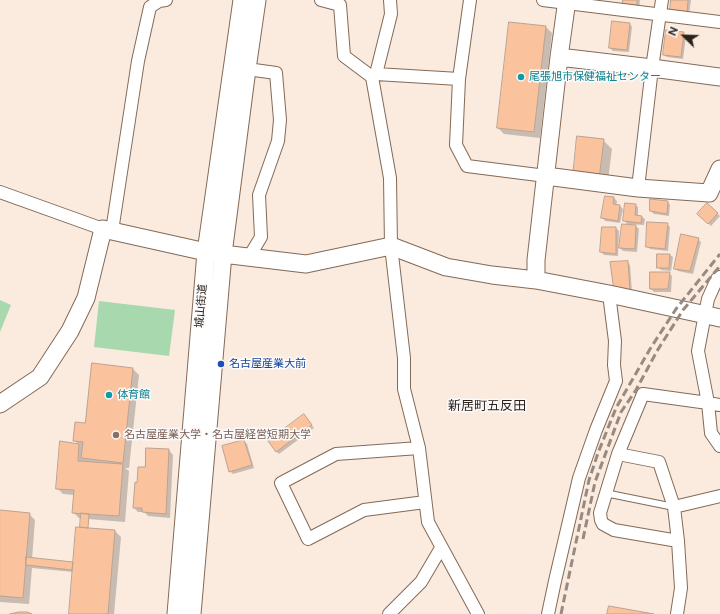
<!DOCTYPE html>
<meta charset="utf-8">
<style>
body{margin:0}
#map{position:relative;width:720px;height:614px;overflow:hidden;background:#fbeade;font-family:"Public Sans",sans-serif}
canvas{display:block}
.north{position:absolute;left:664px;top:16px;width:40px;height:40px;-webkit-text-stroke:3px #fbfbfb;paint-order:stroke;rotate:293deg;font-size:11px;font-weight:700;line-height:16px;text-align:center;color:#2d221b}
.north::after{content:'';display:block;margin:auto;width:14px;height:18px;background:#2d221b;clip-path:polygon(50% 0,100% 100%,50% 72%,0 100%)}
</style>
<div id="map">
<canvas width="720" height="614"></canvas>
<div class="north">N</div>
</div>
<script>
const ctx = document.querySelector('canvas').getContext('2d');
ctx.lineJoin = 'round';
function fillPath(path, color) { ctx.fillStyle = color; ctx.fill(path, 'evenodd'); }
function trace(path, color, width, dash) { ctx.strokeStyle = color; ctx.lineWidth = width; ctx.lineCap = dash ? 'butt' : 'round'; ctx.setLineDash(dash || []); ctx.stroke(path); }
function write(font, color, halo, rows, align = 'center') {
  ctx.font = font + ' "Public Sans","Noto Sans JP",sans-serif'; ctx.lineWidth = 3; ctx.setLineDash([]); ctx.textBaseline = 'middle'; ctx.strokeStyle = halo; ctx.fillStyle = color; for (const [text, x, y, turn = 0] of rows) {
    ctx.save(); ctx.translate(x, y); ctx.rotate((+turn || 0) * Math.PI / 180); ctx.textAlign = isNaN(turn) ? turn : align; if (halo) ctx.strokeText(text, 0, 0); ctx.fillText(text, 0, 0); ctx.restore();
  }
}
const green = new Path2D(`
 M0,300l11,5 -11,27z
 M99,301l76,9 -6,46 -75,-9z`);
const shadow = new Path2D(`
 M624,0h16l-1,9z
 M672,0h19l-2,15z
 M630,24l2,3 -3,25 -16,-1 -3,-3z
 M546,27l6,6 -12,105 -36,-4 -6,-6z
 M683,33l3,3 -3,23 -16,-2 -3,-2z
 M603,140l9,9 -5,39 -24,-3z
 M614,198l3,3 -1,5h4l3,3 -3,14 -15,-2 -2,-3z
 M668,202l2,3 -1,11 -15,-2 -3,-3z
 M707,204l13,12 -9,10 -12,-12z
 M635,205l3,2v9l4,1 3,2 -1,6 -17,-1 -3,-4z
 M667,224l3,3 -2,24 -18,-2 -3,-3z
 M623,225l13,1 3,3 -2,23 -14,-1 -3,-3z
 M616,228l3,3 -1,25 -14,-1 -3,-3z
 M698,239l3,3 -8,32 -15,-3 -3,-2z
 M658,255h12l3,2 -2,14 -10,-1 -3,-3z
 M627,262l3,3 2,27 -14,2z
 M669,273l3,3 -1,16h-17l-3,-3z
 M92,364l41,5 6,6 -10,93h-4l4,3 -4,51 -37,-3 -1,14 28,-2 6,6 -7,77h-44l3,-42 -41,-4 -3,36 -29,-2v-91l29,3 6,6 -3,39 42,4 9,-35 -2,-1 1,-8 -3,-1 -6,-6 1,-17 -11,-1 -6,-6 21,-44 -4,-4 12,-16z
 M306,418l8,10 -35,26 -3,-3z
 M244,441l3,3 7,24 -21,6 -3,-3z
 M169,450l4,5 -3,63 -22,-2 -4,-4h-6l-4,-4 4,-24z`);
const building = new Path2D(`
 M623,0h14v7l-15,-1z
 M671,0h17l-1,13 -17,-2z
 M612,21l18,2 -3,27 -18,-2z
 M509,22l37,4 -12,106 -37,-4z
 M666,30l18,2 -3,25 -18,-2z
 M577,136l27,3 -5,40 -26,-3z
 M605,196l9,1 -1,7 7,1 -2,16 -17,-3z
 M650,199l18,2 -1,13 -17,-3z
 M625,203l11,1 -1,11 7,1 -1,7 -18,-2z
 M707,203l11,10 -10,11 -11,-10z
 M647,222l21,1 -3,26 -19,-2z
 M622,224l14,1 -1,24 -16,-1z
 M602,227h14v27l-16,-2z
 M681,234l18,4 -9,33 -16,-2z
 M657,254h13l-1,14h-12z
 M628,261l2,29 -16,1 -4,-29z
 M650,272h20l-2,17h-18z
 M92,363l41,5 -10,95 -42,-5 2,-16 -10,-1 2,-19 10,1z
 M304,414l8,11 -36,27 -8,-11z
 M244,440l8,25 -23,7 -7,-26z
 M60,441l19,3 -1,17 45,3 -4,52 -47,-3 2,-23 -18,-1z
 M146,448l23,1 -3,65 -24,-2v-4h-9l2,-26 2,1 1,-16h7z
 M0,510l30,3 -7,85 -23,-2z
 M81,513l8,1 -1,14 -8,-1z
 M76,527l39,3 -7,84h-39z
 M26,557l47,5 -1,8 -46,-5z
 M609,606l45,8h-47z
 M19,612h8l5,2h-22z`);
const lane = new Path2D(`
 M605,493l69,14`);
const street = new Path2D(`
 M321,0l19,5 4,51 28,21 18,101 1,68 13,112v31l15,59 9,74 50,92
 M470,0l-11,79 -3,66 11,21 79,10
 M543,0l177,22
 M247,69l29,4 4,47 -2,21 -19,54 2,42 -12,20
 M376,74l15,-60 -1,-14
 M372,77l4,-3 83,5
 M638,188l14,-120 10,-68
 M0,192l103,37
 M112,231l26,-170 12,-54 9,-6 7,-1
 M720,277l-3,2 -9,20 -3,15 -7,37 10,52 3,30 9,13
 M419,448l-83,6 -55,29 27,56 56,-29 61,-8
 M618,454l41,8 15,45 4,34 3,47 -4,26
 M674,507l46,-11
 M678,541l-64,-11 -11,-6 -2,-4 -1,-7 18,-59 25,-60 65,9 12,2
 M389,614l32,-32 20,-34
 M548,614l7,-33 24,-103 17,-48 20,-49 -2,-16 1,-24 -6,-47`);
const secondary = new Path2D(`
 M559,57l93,11 68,9
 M546,176l92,12 71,5 11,-24
 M536,280v-20l23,-203 8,-57
 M0,404l40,-27 30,-46 16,-33 17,-69 103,23 100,12 85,-18 55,21 46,8 44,5 73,14 111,24
 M176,614l30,-362 36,-252
 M192,614l31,-360 24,-185 10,-69`);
const rail = new Path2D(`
 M583,539l12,-57 26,-70 15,-22 21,-39 26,-41 37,-44
 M561,614l28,-134 9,-27 18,-45 34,-59 26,-40 44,-55`);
const markers = [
 [521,77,4,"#0f9aa8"],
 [221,364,4,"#1a4fb4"],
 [109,395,4,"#0f9aa8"],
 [116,435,4,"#8d6e63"]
];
const cultureNames = [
 ["尾張旭市保健福祉センター",529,77],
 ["体育館",117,395]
];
const streetNames = [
 ["城山街道",201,306,-85]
];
const transitNames = [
 ["名古屋産業大前",229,364]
];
const educationNames = [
 ["名古屋産業大学・名古屋経営短期大学",124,435]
];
const quarterNames = [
 ["新居町五反田",487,406]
];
fillPath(green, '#a8d8ae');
fillPath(shadow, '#0003');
fillPath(building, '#fac39e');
trace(building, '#bda28f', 1);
trace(lane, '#826a57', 8);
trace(street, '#826a57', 14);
trace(secondary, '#826a57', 19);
trace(lane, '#fff', 6);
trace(street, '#fff', 12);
trace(secondary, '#fff', 17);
trace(rail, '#988a80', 3, [8, 4]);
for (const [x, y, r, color] of markers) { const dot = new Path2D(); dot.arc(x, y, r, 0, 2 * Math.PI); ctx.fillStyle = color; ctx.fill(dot); trace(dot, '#fbfbfb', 1.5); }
write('11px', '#0d838f', '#fbfbfb', cultureNames, 'left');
write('11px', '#2d221b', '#fbfbfb', streetNames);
write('11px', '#164399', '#fbfbfb', transitNames, 'left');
write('11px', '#785e54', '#fbfbfb', educationNames, 'left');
write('13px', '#2d221b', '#fbfbfb', quarterNames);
</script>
